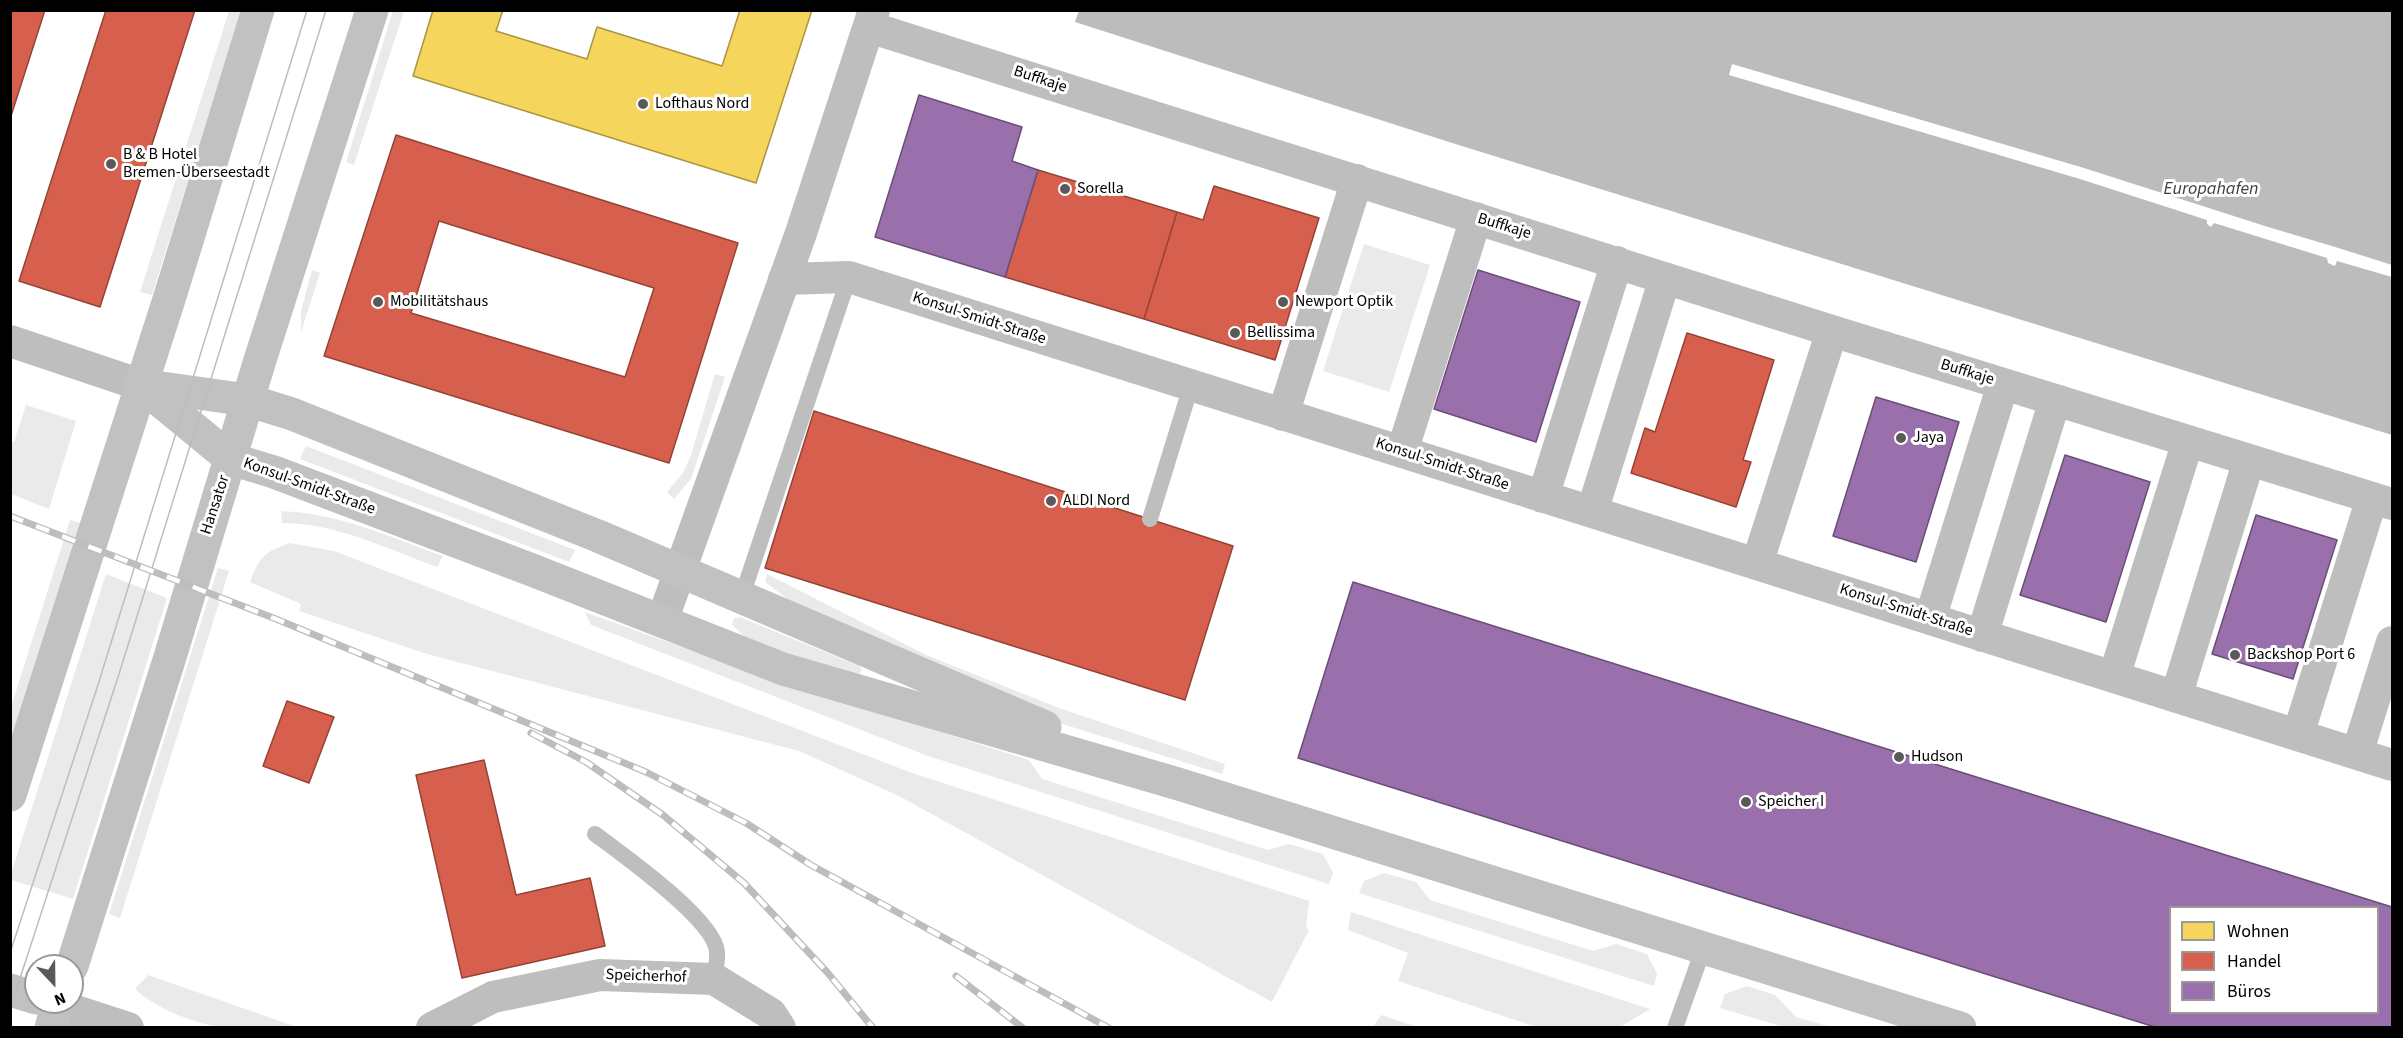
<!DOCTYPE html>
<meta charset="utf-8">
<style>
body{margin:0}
#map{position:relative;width:2403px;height:1038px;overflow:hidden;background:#fff;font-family:"Source Sans 3",sans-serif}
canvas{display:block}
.frame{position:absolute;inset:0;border:12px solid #000;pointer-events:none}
.legend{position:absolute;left:2169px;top:906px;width:210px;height:108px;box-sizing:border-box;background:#fff;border:2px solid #999;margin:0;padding:8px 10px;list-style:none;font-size:18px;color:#000}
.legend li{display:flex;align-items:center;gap:12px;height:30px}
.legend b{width:30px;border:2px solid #999}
.north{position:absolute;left:24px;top:954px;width:60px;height:60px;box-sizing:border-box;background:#fff;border:2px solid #999;border-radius:50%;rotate:158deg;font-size:16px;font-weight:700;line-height:24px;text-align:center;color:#000}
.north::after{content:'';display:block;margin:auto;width:21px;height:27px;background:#595959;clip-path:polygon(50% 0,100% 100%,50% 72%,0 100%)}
</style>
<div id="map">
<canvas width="2403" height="1038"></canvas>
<div class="frame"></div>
<ul class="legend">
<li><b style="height:16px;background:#f6d55c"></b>Wohnen</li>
<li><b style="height:16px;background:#d6604d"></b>Handel</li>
<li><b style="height:16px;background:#9970ab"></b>Büros</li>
</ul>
<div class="north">N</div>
</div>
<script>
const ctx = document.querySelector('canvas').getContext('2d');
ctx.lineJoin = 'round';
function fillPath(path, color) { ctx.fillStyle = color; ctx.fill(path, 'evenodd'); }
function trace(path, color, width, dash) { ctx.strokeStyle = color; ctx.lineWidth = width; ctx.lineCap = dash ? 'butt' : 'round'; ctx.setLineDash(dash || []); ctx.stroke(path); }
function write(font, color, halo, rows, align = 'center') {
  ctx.font = font + ' "Source Sans 3",sans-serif'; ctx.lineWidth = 6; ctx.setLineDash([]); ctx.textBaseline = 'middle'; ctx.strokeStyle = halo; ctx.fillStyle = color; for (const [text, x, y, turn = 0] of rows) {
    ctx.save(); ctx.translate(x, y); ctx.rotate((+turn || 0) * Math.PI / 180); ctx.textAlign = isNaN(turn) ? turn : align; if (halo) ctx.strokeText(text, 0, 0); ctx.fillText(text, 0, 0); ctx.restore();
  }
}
const green = new Path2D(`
 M229,11h12l-89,284 -12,-3z
 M393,11h11l-50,154 -8,-3z
 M1364,244l66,21 -41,127 -66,-21z
 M312,270l8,3 -19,59v-21z
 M715,374l10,3 -34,102 -17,20 -7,-7 16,-19 8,-18z
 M26,405l50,16 -27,88 -38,-15v-53l3,1z
 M306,446l269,104 -6,12 -269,-103z
 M281,511c57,2 109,26 162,45l-6,11c-49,-18 -101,-44 -155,-44z
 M70,520l11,3 -70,224v-40z
 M290,543l44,8 578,222 397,128 -3,26 3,3 -37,72 -373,-206 -100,-45 -372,-97 -128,-43 2,-7 -51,-22c10,-26 14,-30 40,-39z
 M218,568l11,3 -109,347 -11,-4z
 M106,574l61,24 -94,301 -62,-19v-6z
 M767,574l159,81 133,53 166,56 -3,10 -166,-52 -266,-121 -25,-19z
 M585,612l165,60 279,88 13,19 226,71 21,-6 34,10 10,19 -4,11 -401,-128 -337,-131z
 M740,617l119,49 3,3 -3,7 -105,-31 -22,-20 2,-7z
 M1384,873l32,9 14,18 163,51 23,-7 31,10 10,20 -3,12 -295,-93 5,-12z
 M1351,912l299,97 -30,18h-84l-138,-46 10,-28 -60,-23z
 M148,975l149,52c-22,1 -59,4 -79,0 -29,-6 -61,-18 -83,-38z
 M1747,986l28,9 21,22 35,10h-47l-64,-19 5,-14z
 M1381,1015l37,12h-45z`);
const water = new Path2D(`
 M1079,10l1313,1v424l-943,-293 -374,-120z`);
const pier = new Path2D(`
 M1732,64l352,104 184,59 64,19 60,19v12l-55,-16 -2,5 -7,-3 -1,-5 -113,-35 -3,4 -4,-3v-4l-127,-41 -351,-104z`);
const homes = new Path2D(`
 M433,10h70l-7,21 91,28 10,-32 125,39 18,-56h72l-56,173 -343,-107z`);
const shops = new Path2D(`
 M11,10h34l-35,109v-108z
 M106,10h89l-95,297 -81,-26z
 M396,135l342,108 -69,220 -345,-107zM439,221l215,67 -29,89 -214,-64z
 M1038,170l139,42 -33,107 -139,-42z
 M1214,186l105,32 -44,142 -131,-41 33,-107 26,8z
 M1687,333l87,27 -31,100 8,2 -15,45 -105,-34 14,-45 10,4z
 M814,411l419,135 -48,154 -420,-132z
 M287,701l47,16 -25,66 -46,-17z
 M484,760l32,135 74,-17 15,68 -143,32 -46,-203z`);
const offices = new Path2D(`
 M919,95l103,32 -10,34 26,9 -33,107 -130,-40z
 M1478,270l102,32 -44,140 -102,-33z
 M1876,397l83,25 -43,140 -83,-26z
 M2065,455l85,27 -44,140 -86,-27z
 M2256,515l81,25 -44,139 -81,-25z
 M1353,582l1039,325v121h-234l-860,-270zM2170,908h208v104h-208z`);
const lane = new Path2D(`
 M1150,519l41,-133
 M742,596l107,-319
 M595,834c27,20 120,86 122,118 1,8 -2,19 -3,27
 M1675,1028l29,-81`);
const street = new Path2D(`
 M869,27l963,304 560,173
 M784,279l65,-2 1543,488
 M10,341l131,44
 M1283,415l74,-235
 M1402,452l74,-234
 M1543,497l74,-235
 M1592,512l73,-234
 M1757,564l75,-233
 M1930,619l73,-235
 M662,621l139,-388 73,-223
 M1982,636l73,-236
 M2114,677l74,-236
 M2176,697l73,-237
 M2298,735l74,-237
 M2357,754l35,-112
 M57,1005l71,23
 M432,1028l61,-31 107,-22 114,4 57,35 9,14`);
const secondary = new Path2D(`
 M141,385l90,74 43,13 258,98 251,99 392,114 785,245
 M141,385l106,15 45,14 306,122 447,191
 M10,795l161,-502 87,-283
 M72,966l98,-309 90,-297 112,-350
 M10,990l26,8
 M51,1028l7,-26`);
const tram = new Path2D(`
 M10,953l87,-265 210,-678
 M10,1009l109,-335 207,-664`);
const rail = new Path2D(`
 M10,516l266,103 370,153 100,51 65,42 298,163
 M531,733l55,29 77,53 81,68 83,89 46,56
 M956,976l67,52`);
const markers = [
 [643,104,6,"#595959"],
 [111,164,6,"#595959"],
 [1065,189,6,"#595959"],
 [378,302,6,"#595959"],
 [1283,302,6,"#595959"],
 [1235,333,6,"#595959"],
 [1901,438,6,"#595959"],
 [1051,501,6,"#595959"],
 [2235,655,6,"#595959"],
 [1899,757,6,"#595959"],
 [1746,802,6,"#595959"]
];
const streetNames = [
 ["Buffkaje",1040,80,18],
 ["Buffkaje",1504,227,17],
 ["Konsul-Smidt-Straße",979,319,18],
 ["Buffkaje",1967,373,17],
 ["Konsul-Smidt-Straße",1442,465,18],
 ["Konsul-Smidt-Straße",309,487,20],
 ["Hansator",216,505,-72],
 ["Konsul-Smidt-Straße",1906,611,18],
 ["Speicherhof",646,977,2]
];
const poiNames = [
 ["Lofthaus Nord",655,104],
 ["B & B Hotel",123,155],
 ["Bremen-Überseestadt",123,173],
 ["Sorella",1077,189],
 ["Mobilitätshaus",390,302],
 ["Newport Optik",1295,302],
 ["Bellissima",1247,333],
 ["Jaya",1913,438],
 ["ALDI Nord",1063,501],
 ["Backshop Port 6",2247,655],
 ["Hudson",1911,757],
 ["Speicher I",1758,802]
];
const waterNames = [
 ["Europahafen",2211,190]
];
fillPath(green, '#eaeaea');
fillPath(water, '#bcbcbc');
fillPath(pier, '#fff');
fillPath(homes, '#f6d55c');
trace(homes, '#ac9540', 1.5);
fillPath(shops, '#d6604d');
trace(shops, '#964336', 1.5);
fillPath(offices, '#9970ab');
trace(offices, '#6b4e78', 1.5);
trace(lane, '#bebebe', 16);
trace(street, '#bebebe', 32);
trace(secondary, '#c1c1c1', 33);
trace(tram, '#bdbdbd', 1.5);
trace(rail, '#bdbdbd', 7);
trace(rail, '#fff', 4.5, [14]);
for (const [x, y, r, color] of markers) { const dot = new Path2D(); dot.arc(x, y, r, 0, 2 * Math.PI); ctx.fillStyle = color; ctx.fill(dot); trace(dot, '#fff', 2); }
write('16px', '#000', '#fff', streetNames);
write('16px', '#000', '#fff', poiNames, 'left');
write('italic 18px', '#404040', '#fff', waterNames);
</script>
